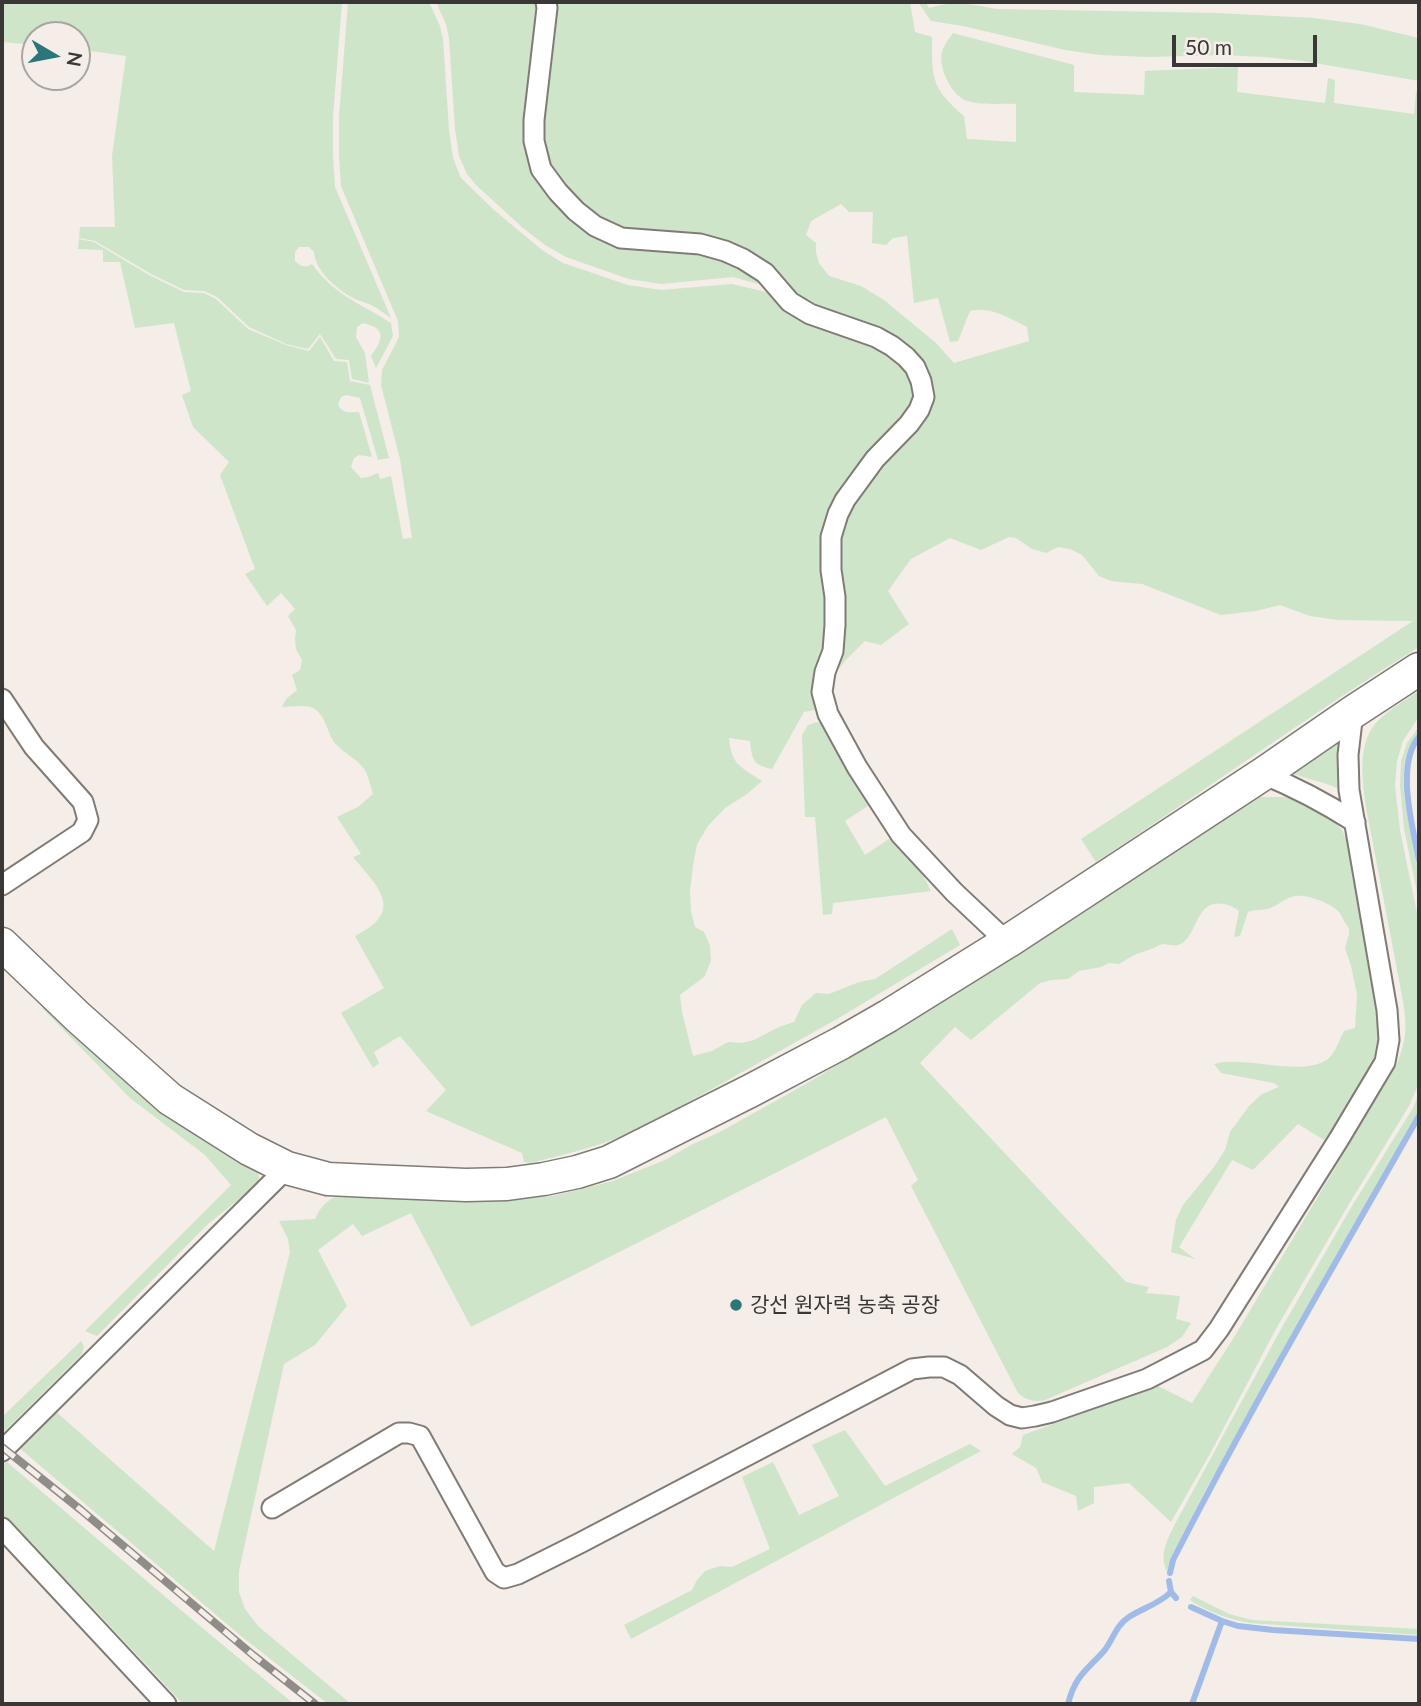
<!DOCTYPE html>
<meta charset="utf-8">
<style>
body{margin:0}
#map{position:relative;width:1421px;height:1706px;overflow:hidden;background:#f4ede8;font-family:Lato,sans-serif}
canvas{display:block}
.frame{position:absolute;inset:0;border:4px solid #3a3836;pointer-events:none}
.north{position:absolute;left:21px;top:21px;width:70px;height:70px;box-sizing:border-box;background:#f4ede8;border:2px solid #aaa5a1;border-radius:50%;rotate:100deg;font-size:19px;font-weight:700;line-height:28px;text-align:center;color:#3a3836}
.north::after{content:'';display:block;margin:auto;width:24px;height:32px;background:#2c7679;clip-path:polygon(50% 0,100% 100%,50% 72%,0 100%)}
.scale{position:absolute;left:1172px;top:35px;width:145px;height:32px;box-sizing:border-box;border:4px solid #3a3836;border-top:0;padding-left:9px;font-size:21px;line-height:24px;white-space:nowrap;color:#3a3836;-webkit-text-stroke:5px #f4ede8;paint-order:stroke}
</style>
<div id="map">
<canvas width="1421" height="1706"></canvas>
<div class="frame"></div>
<div class="north">N</div>
<div class="scale">50 m</div>
</div>
<script>
const ctx = document.querySelector('canvas').getContext('2d');
ctx.lineJoin = 'round';
function fillPath(path, color) { ctx.fillStyle = color; ctx.fill(path, 'evenodd'); }
function trace(path, color, width, dash) { ctx.strokeStyle = color; ctx.lineWidth = width; ctx.lineCap = dash ? 'butt' : 'round'; ctx.setLineDash(dash || []); ctx.stroke(path); }
function write(font, color, halo, rows, align = 'center') {
  ctx.font = font + ' Lato,"Noto Sans KR",sans-serif'; ctx.lineWidth = 5; ctx.setLineDash([]); ctx.textBaseline = 'middle'; ctx.strokeStyle = halo; ctx.fillStyle = color; for (const [text, x, y, turn = 0] of rows) {
    ctx.save(); ctx.translate(x, y); ctx.rotate((+turn || 0) * Math.PI / 180); ctx.textAlign = isNaN(turn) ? turn : align; if (halo) ctx.strokeText(text, 0, 0); ctx.fillText(text, 0, 0); ctx.restore();
  }
}
const green = new Path2D(`
 M2,2h340l-9,115v38l2,32 56,131c-6,-4 -12,-9 -18,-12 -5,-3 -11,-4 -16,-6 -17,-8 -42,-28 -43,-48l-5,-5h-10l-4,5v9c6,6 10,7 17,3 23,32 48,39 79,59l2,13 -17,32 -5,-12c12,-16 16,-28 -8,-33l-6,4 -1,10 9,16 4,30 -17,-4 -3,-19 -13,-1 -16,-25 -12,15 -22,-5 -37,-17 -32,-30 -13,-6 -20,-1 -33,-16 -56,-33 -16,-3 1,-11h35l-3,-71 14,-100 -49,-7v-14h-42v10l-33,-3z
 M348,2h81l11,24 3,13 6,91 4,28 8,20 33,32 48,40 21,13 65,22 33,5 71,-6 34,8 22,13 74,32 48,33 9,27 -79,99 -11,95 -8,118 -17,3 -32,57c-19,-4 -20,-9 -22,-28l-21,-3c2,27 12,29 33,43l-15,13 -22,14 -17,18 -11,18 -4,21 -3,26 1,20 4,16 9,5 6,14 1,14 -6,16 -25,19 2,17 11,44 19,-5 16,-9 14,1 12,-3 25,-13 15,-5 8,-17 14,-12 13,1 30,-12 16,-3 77,-50 8,16 -123,74 -191,107c-38,18 -75,27 -116,37l-6,-1 -2,-9 -96,-42 20,-21 -46,-54 -26,16 5,11 -6,5 -32,-55 43,-25 -29,-52c51,-25 23,-49 -2,-79l8,-3 -24,-37 21,-10 15,-13c-2,-7 -4,-15 -7,-22 -7,-13 -22,-18 -32,-30 -7,-10 -8,-25 -19,-33 -8,-5 -23,-2 -33,-2l4,-8 11,-9 -5,-15 8,-5 2,-10 -6,-11 -1,-10 1,-9 -8,-14 7,-7 -14,-16 -14,13 -22,-32 10,-5 -35,-94 9,-13 -36,-35 -11,-32 9,-4 -17,-68 -39,5 -15,-66h-17v-12l-25,-1 1,-10 15,3 55,33 35,17 20,1 12,6 32,30 38,16 23,6 11,-14 14,24 13,1 3,19 20,4 19,73 -11,2 -18,-62 -14,-3 -5,2 -3,8c5,9 12,7 21,7l13,45 -13,-2 -5,3 -3,9 10,11 7,-1 10,-4 2,6 11,-3 12,63 9,-1 -12,-79 -19,-74 1,-15 17,-33 -1,-16 -57,-135 -2,-31v-38z
 M436,2h105l-13,140 50,79 144,32 47,34 -36,-10 -72,7 -32,-5 -63,-22 -21,-12 -22,-17 -47,-43 -9,-11 -8,-18 -4,-27 -6,-91 -3,-14z
 M552,2h358l5,30 17,5c0,41 -1,51 32,79l3,23 49,3v-38c-16,-1 -36,2 -51,-4 -14,-6 -27,-33 -23,-48 2,-7 7,-13 11,-19l121,32v27l70,3 1,-24 93,-4 -1,25 88,11 3,-25 7,2 -1,23 80,11 2,-22 3,1v554c-110,68 -215,144 -323,215l-15,-23 332,-218 -75,-1 -28,-4 -30,-11 -24,6 -35,4 -79,-31 -31,-3 -12,-5 -17,-21 -12,-6 -12,-2 -12,6 -14,-4 -16,-11 -7,-1 -28,13 -31,-12 -39,21 -23,32 21,33 -28,21 -16,-4 -21,21 -15,20 12,-84 -2,-69 21,-41 44,-43 21,-27 4,-9 -3,-37 -118,-62 -42,-42 -152,-44 -31,-19 -21,-23 -20,-30 -5,-31zM841,204l8,8h24l-1,31 14,2 7,-7 14,-2 7,67 24,-5 12,44 8,-1 12,-30c20,-5 39,7 57,16l2,14 -75,22 -18,-20 -52,-43 -23,-14 -32,-10 -10,-13 -3,-10v-10l-10,-8 5,-14z
 M918,2h8l3,6c27,-8 40,-4 68,1l220,4 96,5 47,6 59,14v43l-116,-20 -39,-4 -42,-2 -75,2 -47,-2 -35,-5 -102,-24 -32,-5z
 M1419,691v25l-16,25 -6,20 -2,24 5,45 19,93v160l-10,23 -60,98 -72,123 -66,125 -40,70 -42,-39 -35,4v16l-16,8 -2,-15 -34,-14 -6,-14 -24,-14 8,-7 3,-12 135,-49 34,17 44,-69 161,-270c10,-27 10,-35 6,-63l-37,-194c-4,-29 -10,-69 16,-90 11,-10 25,-18 37,-26z
 M817,722l8,2 47,79 -27,18 20,34 27,-18 30,36 9,18 -98,12 -1,11 -9,1 -8,-98h-10l-3,-82 6,-10z
 M1419,727v6c-33,38 -3,102 0,145 1,8 0,15 0,23l-15,-72 -4,-44 1,-24 6,-18z
 M1341,740l-2,49 -12,-5 -38,-11z
 M1259,797h29l14,3 29,18 11,12 7,14 33,175 -5,39 -44,71 -9,11 -26,-16 -45,46 -21,-10 -53,87 16,12 -24,-7 5,-32 7,-15 31,-38 11,-17 5,-18 19,-26 13,-12 17,-7 -5,-4 -53,-10 -7,-9c31,-9 88,14 114,-5 8,-7 11,-19 16,-28l11,-3 2,-34 -6,-28 -6,-18 4,-14v-6c-6,-6 -6,-13 -12,-18 -7,-7 -31,-16 -42,-14 -9,1 -16,9 -25,12 -7,3 -14,1 -22,4l-8,24 -6,1 5,-26c-5,-4 -9,-6 -15,-7 -30,-6 -26,35 -46,41 -5,1 -12,-1 -16,-1l-8,4 -20,7 -15,9 -10,-1 -8,4 -22,4 -11,8 -16,1 -12,3 -69,57 -16,-13 -35,36 206,219 23,5 -3,6 34,3 -4,23 15,4 -9,14 -15,10 -122,53c-11,2 -17,1 -27,-7l-107,-207 7,-6 -32,-63 -415,210 -60,-114 -49,23 -9,-12 -35,26 29,56 -32,39 -31,19 -45,207v21l6,17 13,17 93,78h-23l-87,-68 -224,-190 37,-36 160,141 76,-299 -2,-13 -9,-18 36,-2c5,-11 10,-17 20,-22l166,3 52,-4 60,-15 52,-21 26,-15 29,-13 91,-51 201,-123 76,-48 158,-107z
 M50,1006c45,42 88,87 138,124 22,16 48,25 70,42l1,7 -5,8 -46,37 -111,112 -12,-5 146,-146 -26,-30 -75,-57 -88,-90z
 M1419,1094v18l-82,142 -132,237 -35,68 -3,13c-8,-17 0,-32 8,-48l106,-195 71,-123 61,-98z
 M81,1341l3,5 -2,8 -80,80v-17z
 M845,1430l40,56 85,-42 11,7 -350,188 -7,-14 68,-35 5,-10 8,-9 15,-5 12,1 38,-18 -28,-72 31,-15 26,53 40,-19 -27,-51z
 M7,1462l175,149 112,93h-111l-86,-92 -95,-98v-49z
 M1193,1596l36,18 23,6 167,9v6l-170,-12c-19,-4 -42,-11 -59,-23z`);
const stream = new Path2D(`
 M1419,737c-24,28 -6,91 0,123
 M1170,1573l3,-13c77,-150 162,-297 246,-444
 M1169,1581l2,11 5,6
 M1191,1607l31,14
 M1068,1704c7,-28 18,-33 36,-53 9,-11 12,-26 25,-34 14,-9 30,-13 42,-25
 M1192,1704l30,-83 16,5 35,4 146,9`);
const minor = new Path2D(`
 M546,2l1,6 -13,112v21l7,28 17,23 18,19 19,15 26,12 79,6 25,7 18,8 22,14 25,29 20,12 66,23 16,9 14,11 9,10 6,14 3,16 -5,13 -10,14 -34,35 -30,41 -7,14 -7,23v33l4,27v28l-2,26 -8,21 -3,20 6,22 29,53 44,68 53,57 53,50
 M2,699l32,48 49,55 5,18 -6,12 -80,53
 M1263,774c32,13 62,29 92,48
 M2,1451l285,-283
 M272,1508l127,-75h10l11,3 75,136 9,6 14,-4 62,-31 332,-174 17,-2h15l16,8 36,31 14,9 12,3 13,-2 17,-4 95,-33 56,-29 16,-21 120,-190 46,-77 4,-22 -2,-30 -38,-220 -1,-35 5,-43
 M2,1528l164,176`);
const primary = new Path2D(`
 M2,944l76,73 92,82 79,50 38,19 41,11 42,2 96,4 41,-1 37,-5 33,-7 32,-10 141,-71 91,-48 47,-27 119,-74 256,-168 90,-62 66,-43`);
const rail = new Path2D(`
 M2,1447l79,63 172,145 62,49`);
const markers = [
 [736,1305,7,"#2c7679"]
];
const poiNames = [
 ["강선 원자력 농축 공장",750,1305]
];
fillPath(green, '#cee5ca');
trace(stream, '#a0bbe7', 6);
trace(minor, '#817b76', 23);
trace(primary, '#817b76', 35);
trace(minor, '#fff', 19);
trace(primary, '#fff', 32);
trace(rail, '#908c88', 8);
trace(rail, '#f4ede8', 5, [16]);
for (const [x, y, r, color] of markers) { const dot = new Path2D(); dot.arc(x, y, r, 0, 2 * Math.PI); ctx.fillStyle = color; ctx.fill(dot); trace(dot, '#f4ede8', 2.5); }
write('21px', '#3a3836', '#f4ede8', poiNames, 'left');
</script>
